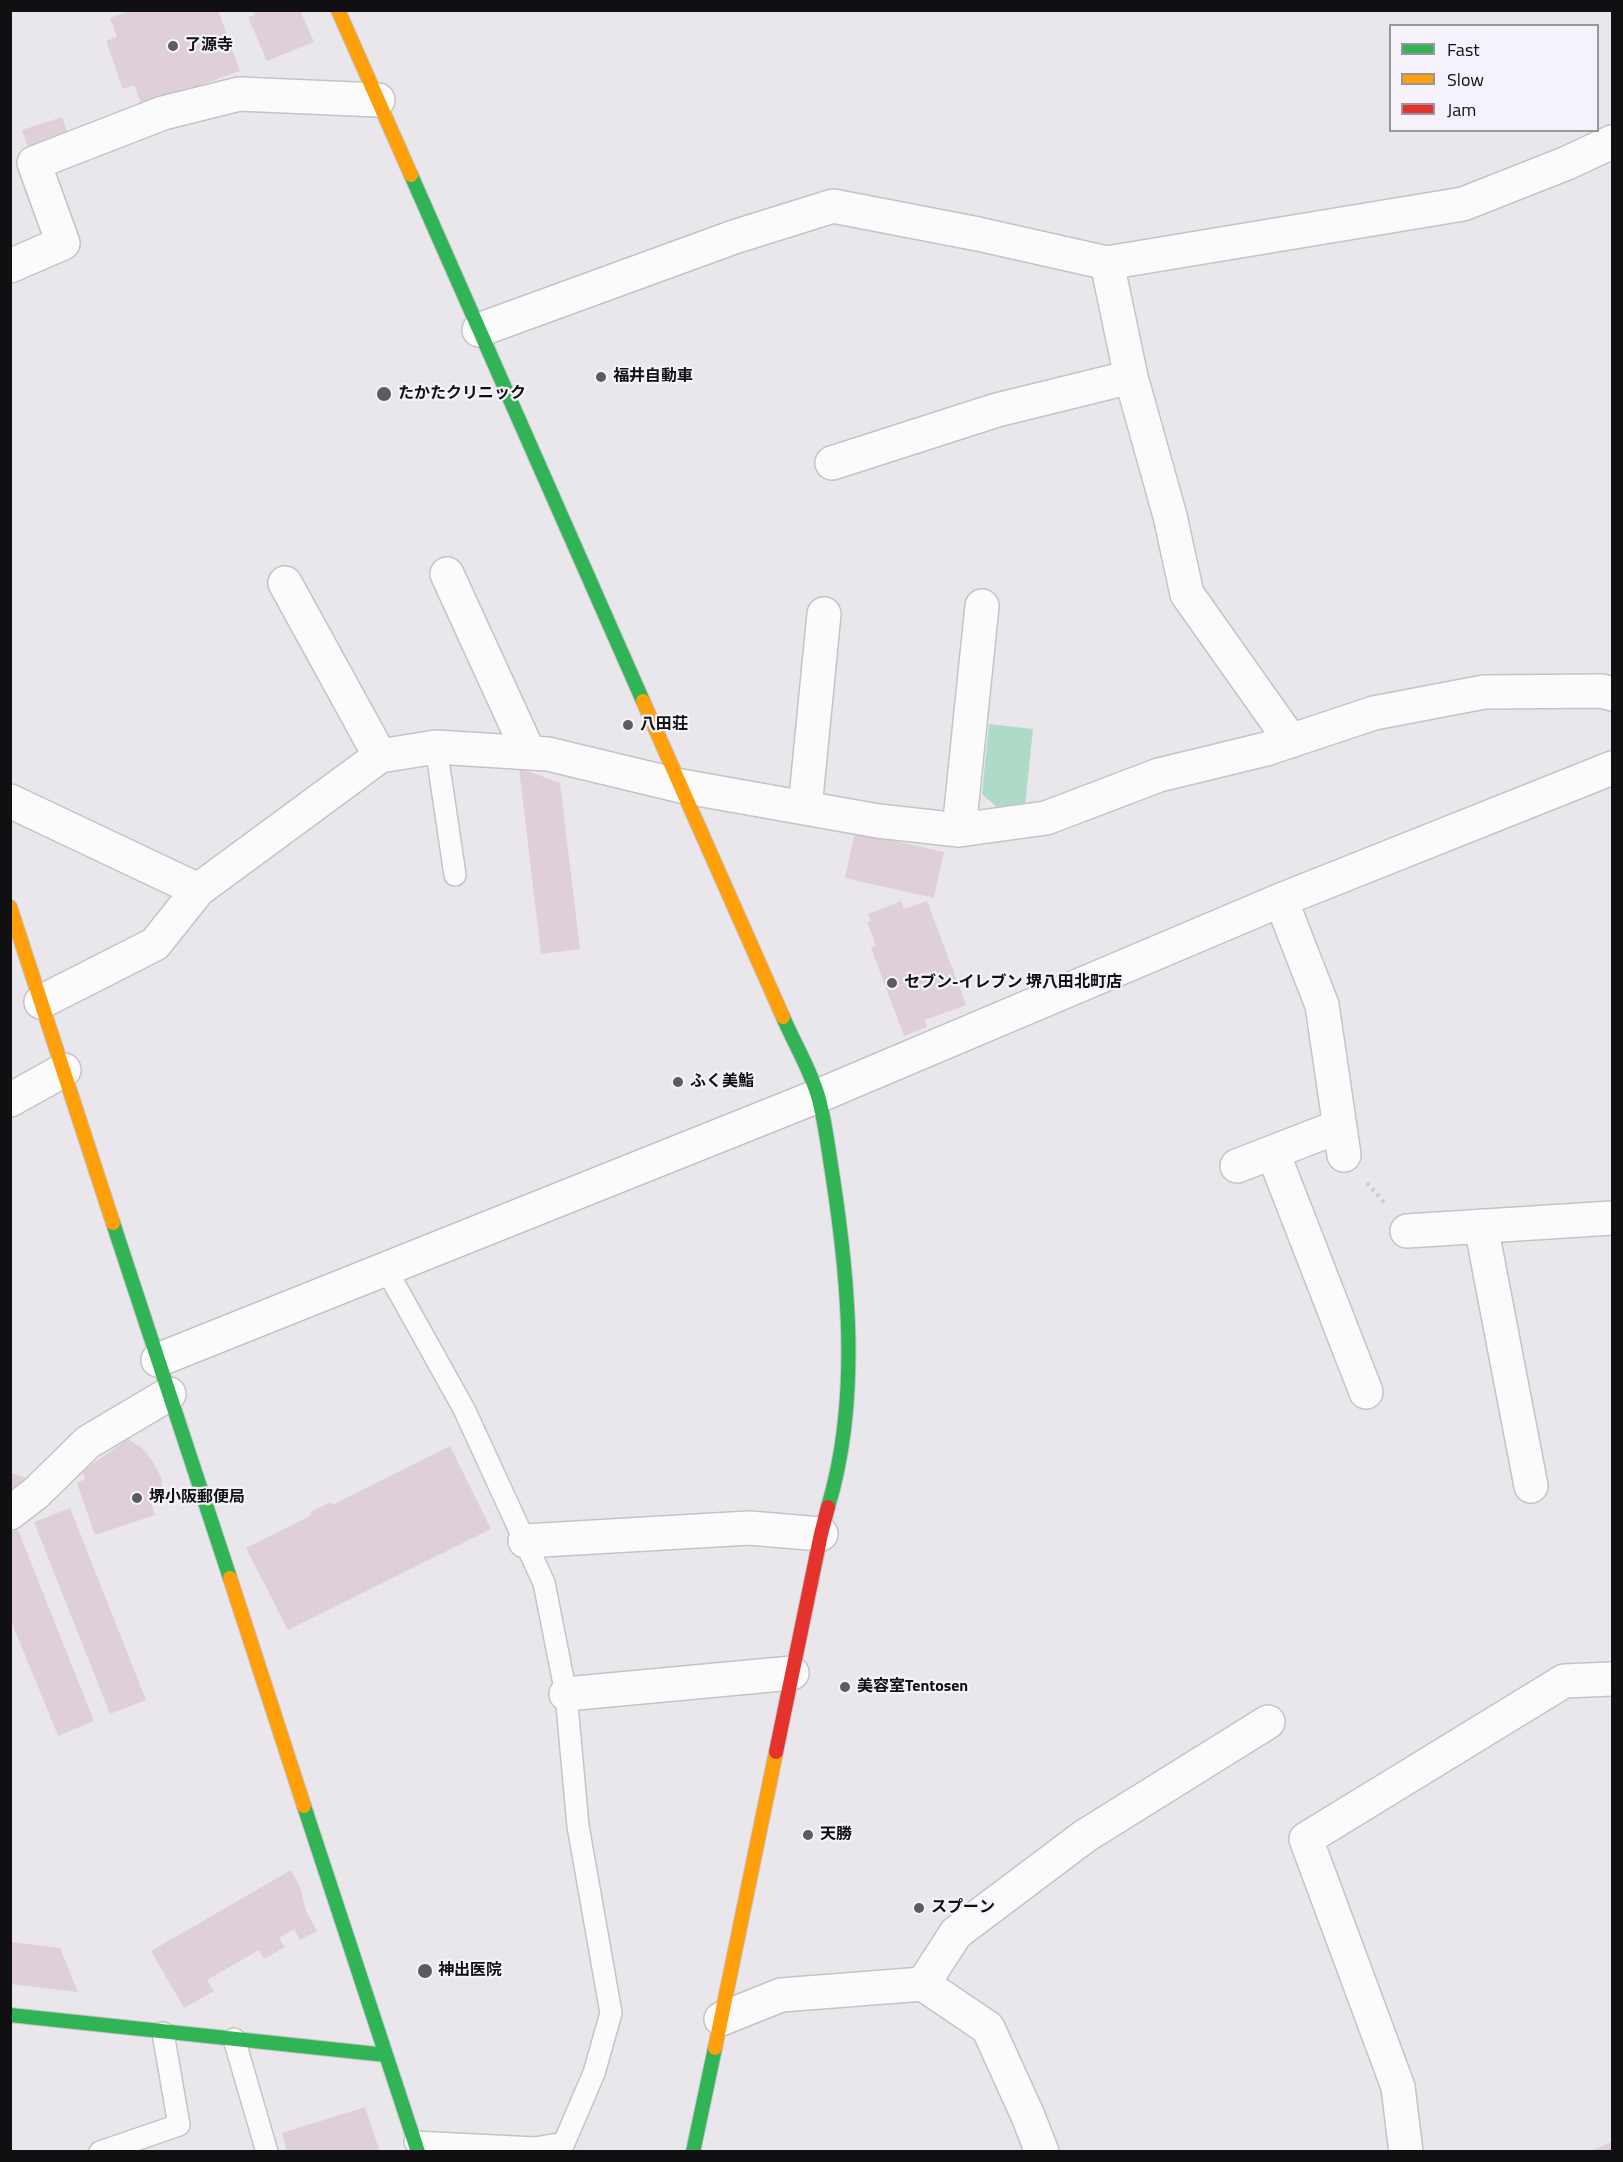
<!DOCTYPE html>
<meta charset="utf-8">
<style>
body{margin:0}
#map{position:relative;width:1623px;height:2162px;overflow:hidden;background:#e9e7ec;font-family:"Titillium Web",sans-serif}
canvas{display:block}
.frame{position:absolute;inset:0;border:12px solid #100f12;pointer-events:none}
.legend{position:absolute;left:1389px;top:24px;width:210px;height:108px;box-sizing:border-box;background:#f5f2fb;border:2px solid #99979e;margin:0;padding:8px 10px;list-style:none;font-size:18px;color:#100f12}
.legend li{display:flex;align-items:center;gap:12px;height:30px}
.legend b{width:30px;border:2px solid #99979e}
</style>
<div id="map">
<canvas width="1623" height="2162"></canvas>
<div class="frame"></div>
<ul class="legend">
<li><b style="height:8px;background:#30b455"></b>Fast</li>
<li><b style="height:8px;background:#ff9f0a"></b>Slow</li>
<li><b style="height:8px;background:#e5322d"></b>Jam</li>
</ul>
</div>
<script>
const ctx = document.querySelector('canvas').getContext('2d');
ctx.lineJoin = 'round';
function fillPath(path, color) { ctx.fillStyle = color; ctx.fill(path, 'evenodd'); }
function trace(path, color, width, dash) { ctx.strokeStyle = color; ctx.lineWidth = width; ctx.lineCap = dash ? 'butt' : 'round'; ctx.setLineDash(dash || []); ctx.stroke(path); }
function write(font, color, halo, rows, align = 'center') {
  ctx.font = font + ' "Titillium Web","Noto Sans JP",sans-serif'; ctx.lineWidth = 4.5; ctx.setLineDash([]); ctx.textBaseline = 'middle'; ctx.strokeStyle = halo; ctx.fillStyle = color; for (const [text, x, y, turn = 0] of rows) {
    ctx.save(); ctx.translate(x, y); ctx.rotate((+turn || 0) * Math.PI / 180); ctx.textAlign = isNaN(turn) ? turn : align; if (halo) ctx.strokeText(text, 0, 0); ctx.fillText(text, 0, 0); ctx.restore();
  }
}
const green = new Path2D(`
 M989,724l44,5 -8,77 -26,3 -17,-15z`);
const building = new Path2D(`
 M132,10h86l22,61 -98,35 -8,-21 -11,4 -17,-48 11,-4 -7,-19z
 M253,10h47l14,32 -47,19 -19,-44 7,-2z
 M62,117l6,18 -40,13 -6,-18z
 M519,768l41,15 20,166 -39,5z
 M855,832l89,20 -10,46 -89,-20z
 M901,901l3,8 23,-8 39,104 -41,15 2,7 -23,9 -33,-88 5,-2 -9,-24 4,-1 -3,-7z
 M128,1439l14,9 11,14 8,15 2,12 -15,5 7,21 -60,20 -18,-52 8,-4 -3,-8z
 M450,1446l41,83 -203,101 -42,-82 66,-33 -2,-3 21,-10 1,3z
 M10,1472l20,8 -20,14z
 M70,1508l76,192 -36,14 -76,-192z
 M18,1530l76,191 -36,15 -48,-118v-85z
 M291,1870l9,17 6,24 11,20 -17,9 -6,-11 -15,9 6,9 -21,12 -5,-9 -52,30 7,11 -30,17 -33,-57z
 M10,1942l50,6 18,44 -68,-8z
 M365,2107l15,45h-93l-5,-19z
 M1612,2142v10h-22v-1z`);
const path = new Path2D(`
 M1367,1183l17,19`);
const lane = new Path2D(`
 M436,747l19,128
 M386,1269l78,140 80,174 22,111 12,132 33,187 -17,60 -30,70 -29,5 -120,-6
 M234,2039l33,113
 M100,2152l79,-27 -16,-92`);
const street = new Path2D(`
 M1107,263l24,114 39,139 17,78 104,147
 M10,266l53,-23 -29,-80 129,-50 76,-19 139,6
 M479,330l255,-93 99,-31 145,28 129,29 356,-59 104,-41 45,-21
 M832,463l165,-53 134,-33
 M447,574l82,179
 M285,583l95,173
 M10,801l188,89 182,-134 56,-9 112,7 133,32 197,35 81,9 87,-12 113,-43 107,-26 108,-36 110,-21 118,-1 10,3
 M805,808l19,-194
 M959,830l23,-224
 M1281,900l41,105 22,150
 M41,1002l114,-58 43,-54
 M10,1100l54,-30
 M1273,1153l93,239
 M1237,1166l103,-40
 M1481,1226l50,260
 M1407,1231l205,-13
 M158,1360l660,-264 463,-196 331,-132
 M10,1513l26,-20 52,-51 81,-48
 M525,1541l224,-13 72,6
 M566,1694l226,-21
 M923,1984l33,-51 129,-97 183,-114
 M721,2019l60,-24 142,-11 65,44 40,88 14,36
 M1406,2152l-8,-65 -92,-248 258,-158 48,-2`);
const fast = new Path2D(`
 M411,175l232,526
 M783,1017c11,26 27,52 35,79 7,24 10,51 14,76 17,109 28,229 -4,335
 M113,1223l117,355
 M304,1806l114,346
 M10,2015l376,40
 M693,2152l22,-104`);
const slow = new Path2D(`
 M338,10l73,165
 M643,701l140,316
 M10,907l103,316
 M230,1578l74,228
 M715,2048l61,-296`);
const jam = new Path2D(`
 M776,1752l45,-218 7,-27`);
const markers = [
 [173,46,6,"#5c5b5e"],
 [601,377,6,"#5c5b5e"],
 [384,394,8,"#5c5b5e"],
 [628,725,6,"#5c5b5e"],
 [892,983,6,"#5c5b5e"],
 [678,1082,6,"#5c5b5e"],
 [137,1498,6,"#5c5b5e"],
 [845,1687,6,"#5c5b5e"],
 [808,1835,6,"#5c5b5e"],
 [919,1908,6,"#5c5b5e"],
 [425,1971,8,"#5c5b5e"]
];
const poiNames = [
 ["了源寺",185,46],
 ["福井自動車",613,377],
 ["たかたクリニック",398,394],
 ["八田荘",640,725],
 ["セブン-イレブン 堺八田北町店",904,983],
 ["ふく美鮨",690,1082],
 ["堺小阪郵便局",149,1498],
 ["美容室Tentosen",857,1687],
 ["天勝",820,1835],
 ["スプーン",931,1908],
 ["神出医院",438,1971]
];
fillPath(green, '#aedbc7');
fillPath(building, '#dfcfd9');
trace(lane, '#c4c3c6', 24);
trace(street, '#c4c3c6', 36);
trace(fast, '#c4c3c6', 16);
trace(slow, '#c4c3c6', 16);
trace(jam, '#c4c3c6', 16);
trace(path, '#cccccd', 4, [3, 4.5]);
trace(lane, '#fcfbfc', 21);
trace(street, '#fcfbfc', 33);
trace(fast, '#30b455', 14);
trace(slow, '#ff9f0a', 14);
trace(jam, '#e5322d', 14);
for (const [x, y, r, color] of markers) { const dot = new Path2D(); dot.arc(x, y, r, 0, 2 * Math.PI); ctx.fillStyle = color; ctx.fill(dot); trace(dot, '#f5f2fb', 2); }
write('bold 16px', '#100f12', '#f5f2fb', poiNames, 'left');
</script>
